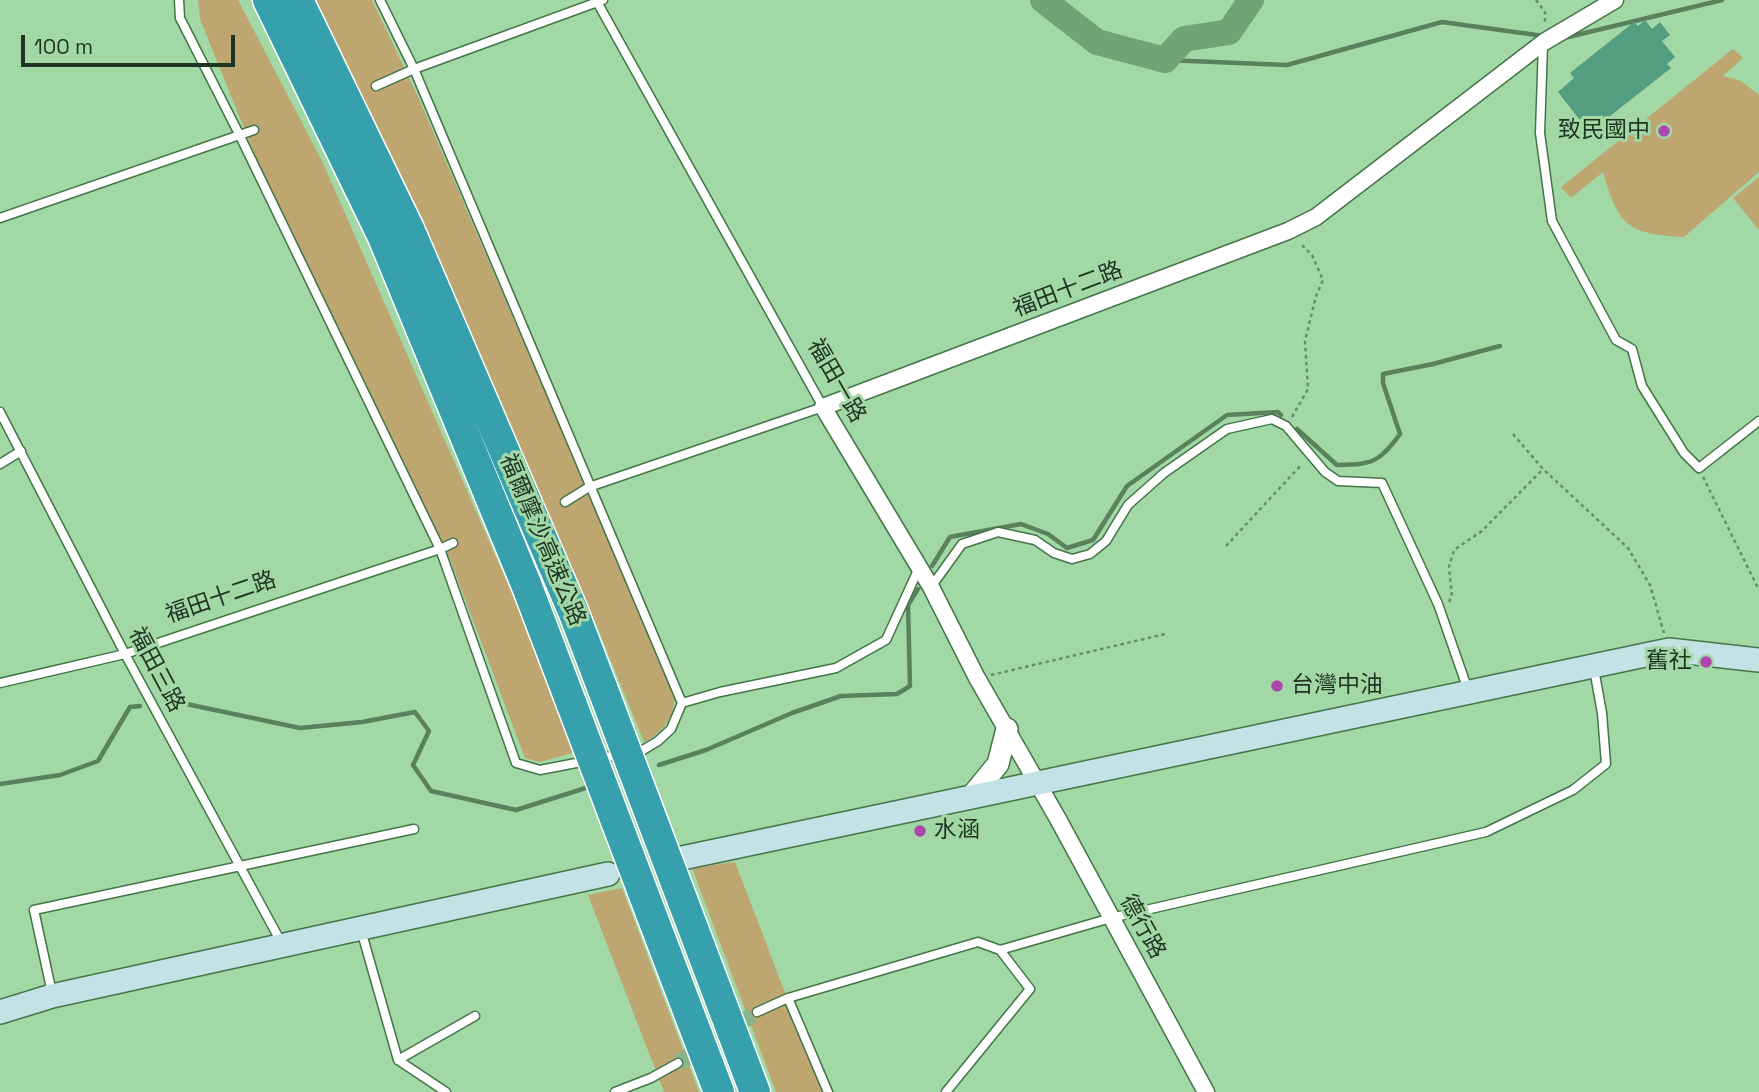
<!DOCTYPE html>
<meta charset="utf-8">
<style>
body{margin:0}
#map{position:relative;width:1759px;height:1092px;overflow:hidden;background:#a2d7a6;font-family:"Space Grotesk",sans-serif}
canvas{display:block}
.scale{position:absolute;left:21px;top:35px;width:214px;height:32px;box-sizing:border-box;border:4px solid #1f3421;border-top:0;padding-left:9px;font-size:21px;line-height:24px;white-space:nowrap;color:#1f3421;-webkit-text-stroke:5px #a2d7a6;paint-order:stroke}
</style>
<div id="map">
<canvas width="1759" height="1092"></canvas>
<div class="scale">100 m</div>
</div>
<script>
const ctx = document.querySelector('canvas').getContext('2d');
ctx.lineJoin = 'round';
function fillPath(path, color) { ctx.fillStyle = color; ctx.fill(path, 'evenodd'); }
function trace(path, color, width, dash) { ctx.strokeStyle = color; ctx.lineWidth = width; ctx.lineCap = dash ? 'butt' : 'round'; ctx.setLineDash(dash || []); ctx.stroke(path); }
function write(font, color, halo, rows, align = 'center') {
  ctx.font = font + ' "Space Grotesk","Noto Sans TC",sans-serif'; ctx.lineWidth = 6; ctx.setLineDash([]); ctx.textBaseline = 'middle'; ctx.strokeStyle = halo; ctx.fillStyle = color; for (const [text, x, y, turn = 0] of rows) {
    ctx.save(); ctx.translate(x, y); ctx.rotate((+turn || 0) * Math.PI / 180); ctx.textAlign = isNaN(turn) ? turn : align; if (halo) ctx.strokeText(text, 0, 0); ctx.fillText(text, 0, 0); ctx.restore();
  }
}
const green = new Path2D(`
 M198,0h40l85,163 195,444 55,146 -33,9 -15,-4 -74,-196 -190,-392 -61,-151z
 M311,0h61l47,99 256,596c-2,23 -10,36 -31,47l-46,-113 -174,-399z
 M1733,49l10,9 -20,18 18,5 18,14v77l-75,65c-57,-3 -65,-11 -81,-65l-32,26 -10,-11z
 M1759,177v53l-26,-32z
 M735,862l88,230h-47l-84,-224z
 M622,888l77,204h-35l-76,-197z`);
const stream = new Path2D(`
 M1564,38l158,-38
 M1165,60l122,5 155,-43 102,14
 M1297,429l40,36c35,-1 41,-1 63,-31l-17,-51v-9l50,-10 67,-18
 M932,566l18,-29 71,-13 27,10 19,14 26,-8 34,-54 100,-71 51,-3 3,3
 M165,703l12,-1 123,26 62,-6 53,-10 14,19 -16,34 18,26 85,19 76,-24
 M659,765l47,-15 86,-37 49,-17 56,-2 13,-8 -2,-81 10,-16
 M0,784l60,-9 38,-14 32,-54 10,-1`);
const river = new Path2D(`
 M1043,0l54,42 68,18 19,-21 45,-7 22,-32`);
const building = new Path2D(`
 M1645,20l7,9 8,-7 10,13 -8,6 13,16 -8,7 4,4 -66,52 -3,-5 -16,13 -28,-36 16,-14 -4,-5 64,-51 4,4z`);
const minorTunnel = new Path2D(`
 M678,1063l79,-51`);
const path = new Path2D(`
 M1536,0l9,12v13
 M1292,417l16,-28 -3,-48 11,-45 7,-16 -11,-25 -12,-12
 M1513,434l30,35 85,79 22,37 14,48
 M1703,477l56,113
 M1226,546l76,-82
 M1449,602l3,-6 -3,-29 5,-17 28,-19 61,-62
 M991,675l174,-41`);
const service = new Path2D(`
 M179,0l1,18 59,116 201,415 76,214 24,7 103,-20 15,-9 13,-12 11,-26
 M380,0l34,69 268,634 38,-11 116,-24 50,-28 33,-72
 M1543,44l-3,89 12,88 64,119 16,9 10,37 42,67 15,15 60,-47
 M376,86l38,-17 189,-69
 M0,218l254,-88
 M0,412l125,242 156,288
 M0,464l21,-13
 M565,502l24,-15 234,-80 -227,-407
 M931,587l31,-43 36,-12 37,8 19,13 18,6 18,-5 16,-13 22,-36 36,-32 63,-44 45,-10 14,7 39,46 13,9 44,2 56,121 30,86
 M0,683l125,-29 315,-105 13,-6
 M361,930l37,130 48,32
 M52,993l-18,-83 380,-81
 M788,998l40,94
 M757,1012l31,-14 190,-56 22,8 111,-32 375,-86 87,-42 33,-26 -4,-51 -8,-44
 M398,1060l77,-44
 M615,1092l36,-14 27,-15
 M946,1092l84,-103 -30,-39`);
const minor = new Path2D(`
 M1206,1092l-148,-273 -81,-141 -46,-91 -108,-180 465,-176 28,-14 228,-175 71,-42`);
const tertiary = new Path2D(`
 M971,797l27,-33 9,-35`);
const secondary = new Path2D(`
 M682,858l987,-208 90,10
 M0,1012l52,-16 556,-122`);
const motorway = new Path2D(`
 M268,0l115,237 143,347 46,121
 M298,0l111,229 164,382 30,79
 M682,899l73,193
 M650,911l69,181`);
const motorwayBridge = new Path2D(`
 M603,690l79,209
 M572,705l78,206`);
const markers = [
 [1664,131,7,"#ab47ad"],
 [1706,662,7,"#ab47ad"],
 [1277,686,7,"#ab47ad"],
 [920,831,7,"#ab47ad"]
];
const poiNames = [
 ["致民國中",1650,131],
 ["舊社",1692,662],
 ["台灣中油",1291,686,"left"],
 ["水涵",934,831,"left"]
];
const streetNames = [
 ["福田十二路",1068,290,-21],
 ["福田一路",836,381,60],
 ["福爾摩沙高速公路",542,540,67],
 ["福田十二路",221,598,-19],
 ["福田三路",156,670,62],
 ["德行路",1142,927,61]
];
fillPath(green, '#bea671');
trace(stream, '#59825c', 4.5);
trace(river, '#72a376', 26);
fillPath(building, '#539e81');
trace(minorTunnel, '#88b68b', 16, [16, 8]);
trace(service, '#437548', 11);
trace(minor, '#437548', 19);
trace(tertiary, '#437548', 24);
trace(secondary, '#437548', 26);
trace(motorway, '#fff', 33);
trace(path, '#678e6a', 2.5, [3.5, 3.5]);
trace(service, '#fff', 8);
trace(minor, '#fff', 16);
trace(tertiary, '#fff', 21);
trace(secondary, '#c3e2e6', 23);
trace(motorway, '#37a0ad', 30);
trace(motorwayBridge, '#fff', 33, []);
trace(motorwayBridge, '#37a0ad', 30);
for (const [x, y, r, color] of markers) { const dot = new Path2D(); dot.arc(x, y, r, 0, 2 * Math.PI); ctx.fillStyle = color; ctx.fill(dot); trace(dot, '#a2d7a6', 2.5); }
write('23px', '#1f3421', '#a2d7a6', poiNames, 'right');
write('23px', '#1f3421', '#a2d7a6', streetNames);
</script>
